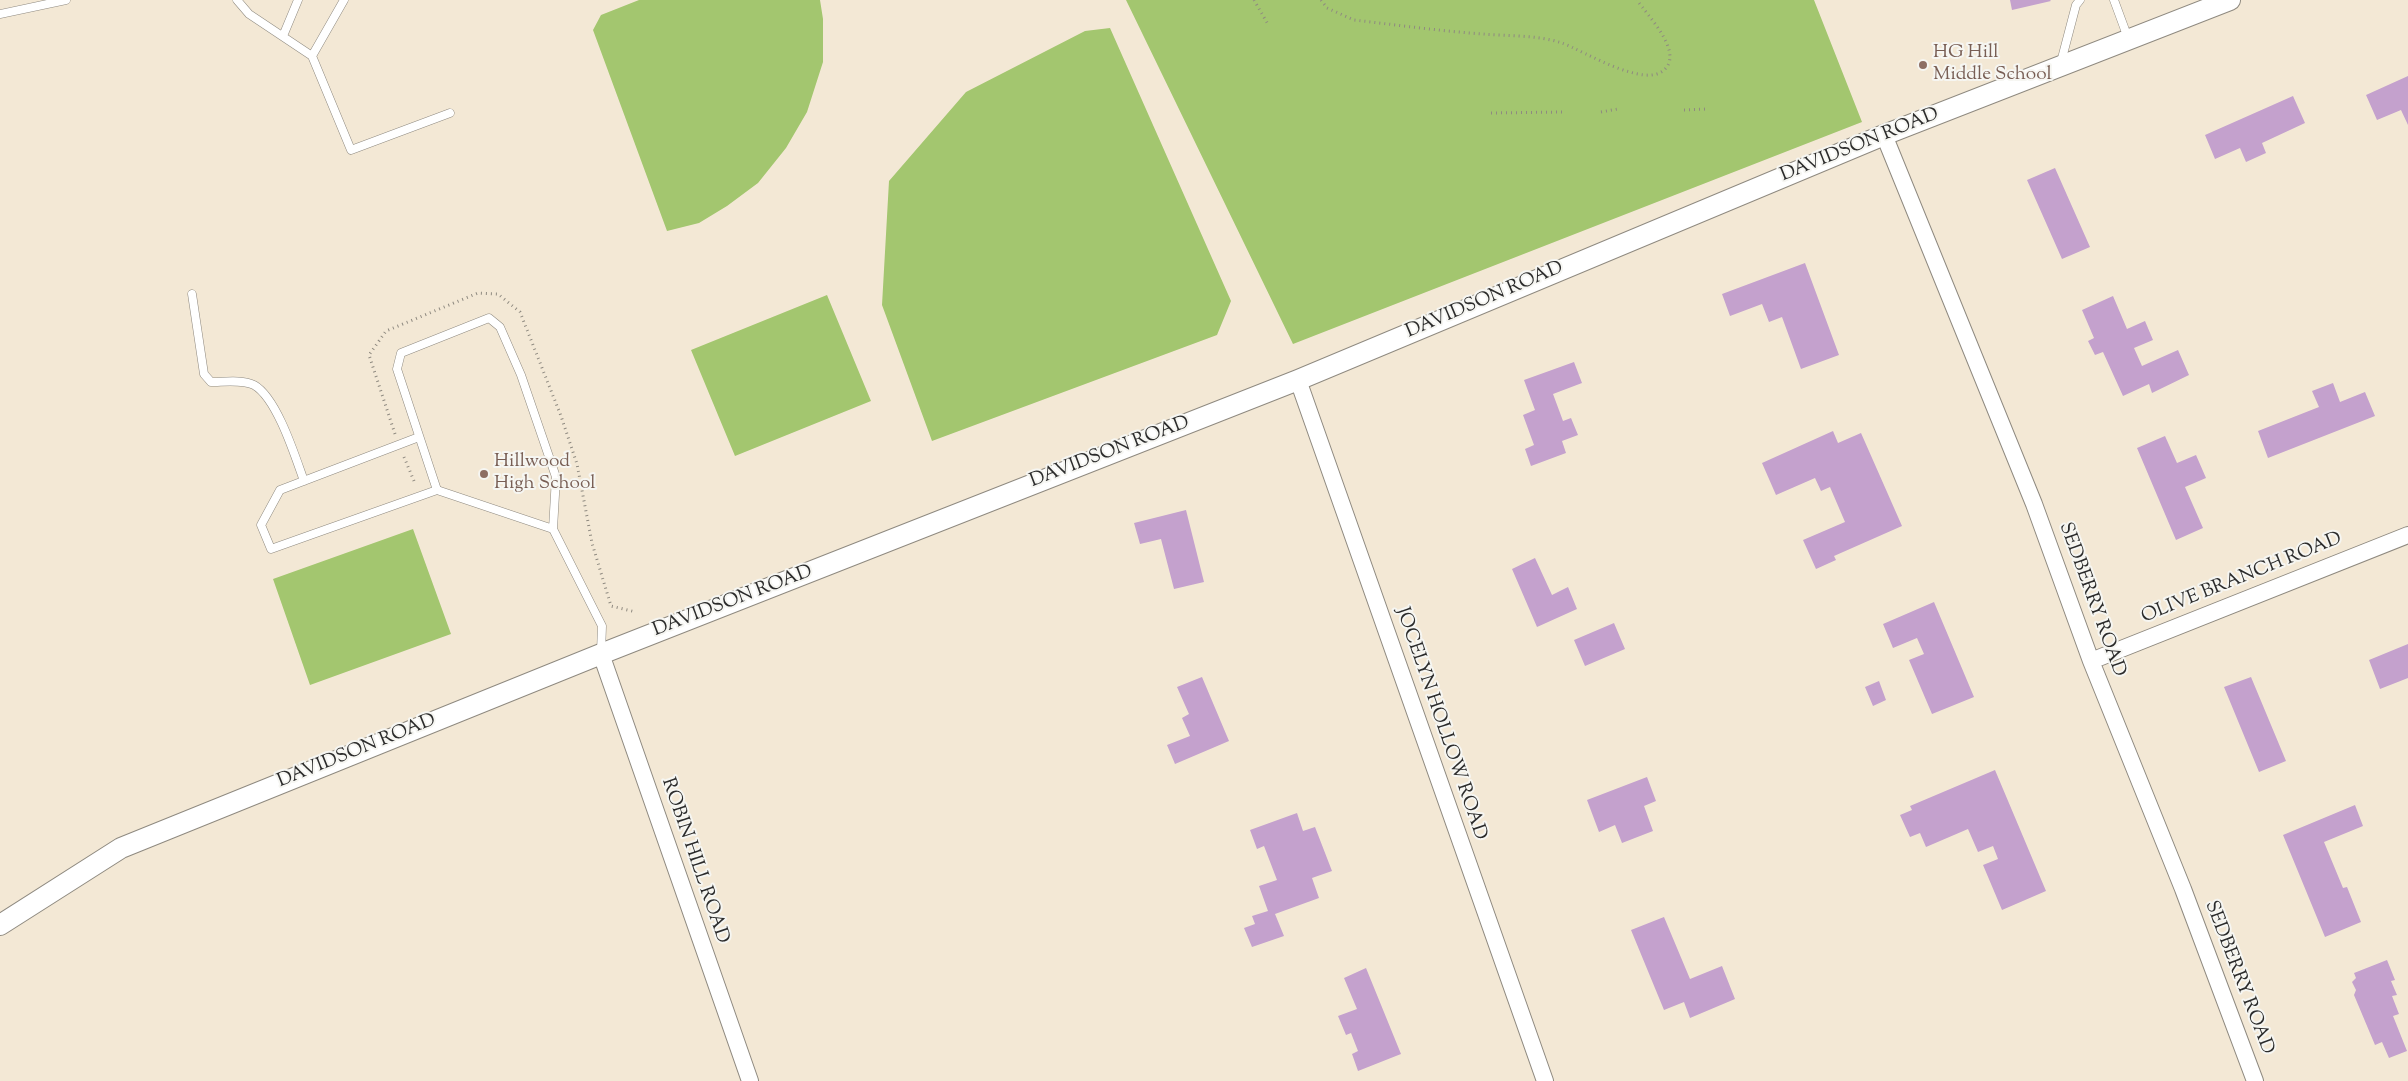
<!DOCTYPE html>
<style>
body{margin:0}
canvas{display:block;background:#f3e8d5}
</style>
<canvas width="2408" height="1081"></canvas>
<script>
const ctx = document.querySelector('canvas').getContext('2d');
ctx.lineJoin = 'round';
function fillPath(path, color) { ctx.fillStyle = color; ctx.fill(path, 'evenodd'); }
function trace(path, color, width, dash) { ctx.strokeStyle = color; ctx.lineWidth = width; ctx.lineCap = dash ? 'butt' : 'round'; ctx.setLineDash(dash || []); ctx.stroke(path); }
function write(font, color, halo, rows, align = 'center') {
  ctx.font = font + ' "Sorts Mill Goudy",serif'; ctx.lineWidth = 4; ctx.setLineDash([]); ctx.textBaseline = 'middle'; ctx.strokeStyle = halo; ctx.fillStyle = color; for (const [text, x, y, turn = 0] of rows) {
    ctx.save(); ctx.translate(x, y); ctx.rotate((+turn || 0) * Math.PI / 180); ctx.textAlign = isNaN(turn) ? turn : align; if (halo) ctx.strokeText(text, 0, 0); ctx.fillText(text, 0, 0); ctx.restore();
  }
}
const green = new Path2D(`
 M639,0h181l3,19v43l-16,50 -21,36 -28,35 -31,23 -28,17 -32,8 -74,-201 8,-15z
 M1126,0h688l48,122 -569,222z
 M1110,28l121,273 -14,34 -285,106 -50,-136 7,-124 77,-89 119,-61z
 M827,295l44,106 -136,55 -44,-106z
 M413,529l38,105 -141,51 -37,-106z`);
const building = new Path2D(`
 M2010,0h40l1,1 -39,9z
 M2408,76v49l-7,-15 -24,10 -11,-25z
 M2293,96l12,27 -43,20 4,10 -20,9 -6,-14 -25,11 -10,-24z
 M2055,168l35,79 -28,12 -35,-79z
 M1805,263l34,92 -38,14 -19,-52 -13,5 -7,-18 -32,12 -8,-22z
 M2113,296l14,33 18,-8 8,19 -19,8 8,18 36,-16 11,25 -37,18 -3,-9 -26,12 -20,-44 -8,3 -7,-14 6,-3 -12,-28z
 M1574,362l8,21 -29,11 10,27 8,-3 7,17 -16,6 4,12 -35,13 -6,-17 9,-4 -11,-30 12,-5 -11,-30z
 M2333,383l7,19 25,-10 10,24 -107,42 -10,-27 61,-24 -7,-16z
 M1833,431l5,12 23,-10 41,93 -68,30 2,4 -20,9 -13,-29 42,-18 -15,-35 -9,4 -6,-13 -39,17 -14,-32z
 M2165,436l12,27 19,-8 10,23 -21,9 18,41 -27,12 -39,-92z
 M1186,510l18,72 -30,7 -13,-50 -21,5 -6,-21z
 M1535,558l17,37 16,-8 9,22 -40,18 -25,-58z
 M1934,602l40,95 -42,17 -23,-54 15,-6 -7,-16 -24,10 -10,-24z
 M1614,623l11,26 -40,17 -11,-26z
 M2408,644v34l-28,11 -11,-29z
 M1202,677l27,64 -54,23 -8,-19 23,-9 -8,-18 7,-4 -12,-27z
 M2251,677l35,84 -27,11 -35,-85z
 M1879,681l7,19 -13,6 -8,-19z
 M1995,770l51,121 -44,19 -19,-45 15,-6 -5,-13 -15,6 -10,-23 -42,18 -6,-14 -10,4 -10,-22 12,-5 -2,-4z
 M1647,777l9,24 -12,5 9,25 -31,12 -7,-18 -16,7 -12,-32z
 M2355,805l8,21 -39,16 19,46 4,-1 14,35 -36,15 -42,-102z
 M1297,813l6,18 12,-4 17,44 -20,7 7,20 -44,16 9,22 -32,11 -8,-19 11,-4 -3,-8 16,-5 -9,-25 18,-6 -13,-34 -7,3 -7,-19z
 M1664,917l26,62 32,-13 13,33 -45,19 -6,-16 -20,8 -33,-80z
 M2387,960l8,20 -4,1 6,14 -5,1 7,18 -6,2 14,35 -18,7 -7,-16 -7,3 -21,-50 2,-5 -4,-8 4,-4 -2,-5z
 M1366,968l35,86 -43,17 -6,-17 6,-3 -7,-18 -5,2 -8,-19 19,-7 -13,-31z`);
const path = new Path2D(`
 M1254,0l15,26
 M1321,0l6,8 27,12c43,5 86,11 129,14 25,2 55,1 79,9 22,8 84,47 103,26 18,-18 -18,-54 -28,-69
 M1684,110l23,-1
 M1601,112l17,-3
 M1491,113l72,-1
 M395,434l-26,-79 17,-24 92,-38 20,1 22,18 41,104 16,48 15,79 19,63 25,6
 M404,457l10,24`);
const service = new Path2D(`
 M237,0l12,14 63,42 39,94 99,-37
 M2114,0l14,38
 M0,14l66,-14
 M283,36l15,-36
 M312,56l32,-56
 M2061,62l15,-57 4,-5
 M192,294l12,80 7,8c12,0 31,-3 43,3 23,13 41,71 50,96
 M419,437l-139,53 -19,35 10,24 166,-59
 M553,529l-116,-39 -40,-121 4,-16 88,-35 11,9 21,48 35,102 -3,52 49,97 -1,26`);
const minor = new Path2D(`
 M1884,135l150,369 57,157 92,228 72,192
 M1298,380l247,701
 M601,654l149,427
 M2091,661l317,-126`);
const tertiary = new Path2D(`
 M0,925l121,-77 480,-194 697,-274 586,-245 346,-135`);
const markers = [
 [1923,65,5,"#8d6e63"],
 [484,474,5,"#8d6e63"]
];
const educationNames = [
 ["HG Hill",1933,54],
 ["Middle School",1933,76],
 ["Hillwood",494,463],
 ["High School",494,485]
];
const streetNames = [
 ["DAVIDSON ROAD",1860,146,-22],
 ["DAVIDSON ROAD",1485,301,-23],
 ["DAVIDSON ROAD",1110,453,-21],
 ["OLIVE BRANCH ROAD",2242,579,-22],
 ["SEDBERRY ROAD",2091,600,70],
 ["DAVIDSON ROAD",733,602,-21],
 ["JOCELYN HOLLOW ROAD",1440,724,71],
 ["DAVIDSON ROAD",357,752,-22],
 ["ROBIN HILL ROAD",694,861,71],
 ["SEDBERRY ROAD",2238,978,69]
];
fillPath(green, '#a3c66f');
fillPath(building, '#c4a1cd');
trace(service, '#8f8a80', 9);
trace(minor, '#8f8a80', 18);
trace(tertiary, '#8f8a80', 22);
trace(path, '#8f8a80', 3, [1, 4]);
trace(service, '#fff', 8);
trace(minor, '#fff', 16);
trace(tertiary, '#fff', 20);
for (const [x, y, r, color] of markers) { const dot = new Path2D(); dot.arc(x, y, r, 0, 2 * Math.PI); ctx.fillStyle = color; ctx.fill(dot); trace(dot, '#f6f6f2', 2); }
write('19px', '#785e54', '#f6f6f2', educationNames, 'left');
write('19px', '#2b2b2b', '#f6f6f2', streetNames);
</script>
